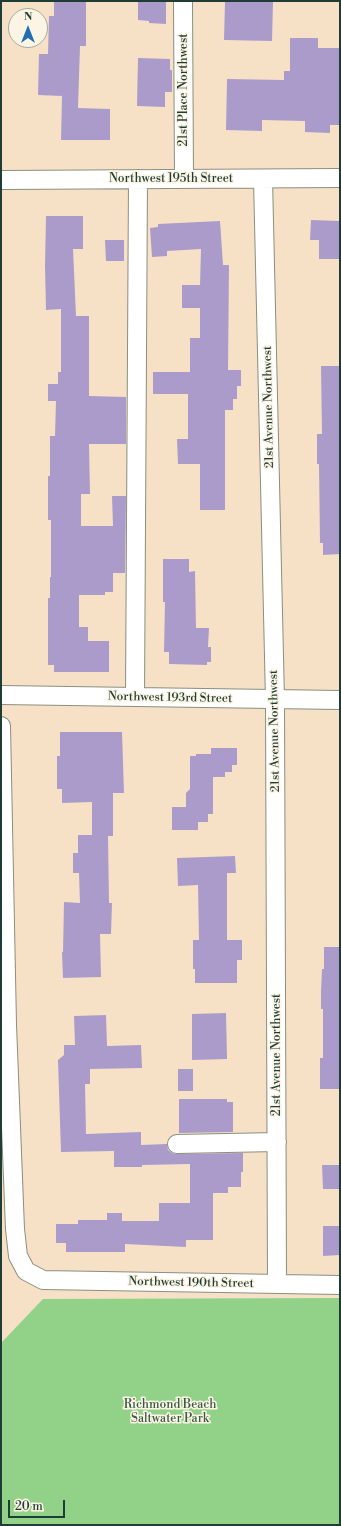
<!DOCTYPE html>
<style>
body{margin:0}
#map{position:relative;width:341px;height:1526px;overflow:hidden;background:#f6e1c7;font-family:"Libre Bodoni",serif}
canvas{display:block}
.frame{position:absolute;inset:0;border:2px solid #1f3d34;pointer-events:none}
.north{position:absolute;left:8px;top:8px;width:40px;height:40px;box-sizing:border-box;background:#fcf5e5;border:1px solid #a4ab9e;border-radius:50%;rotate:0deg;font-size:11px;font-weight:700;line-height:16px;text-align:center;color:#1f3d34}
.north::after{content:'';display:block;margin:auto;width:14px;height:18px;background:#1f6fb2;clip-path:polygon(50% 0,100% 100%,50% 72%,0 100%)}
.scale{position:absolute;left:8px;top:1500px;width:57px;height:18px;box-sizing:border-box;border:2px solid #1f3d34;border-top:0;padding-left:5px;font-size:12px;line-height:14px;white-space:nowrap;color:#1f3d34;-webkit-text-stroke:3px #fcf5e5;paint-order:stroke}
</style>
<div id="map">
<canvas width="341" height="1526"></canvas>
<div class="frame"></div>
<div class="north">N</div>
<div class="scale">20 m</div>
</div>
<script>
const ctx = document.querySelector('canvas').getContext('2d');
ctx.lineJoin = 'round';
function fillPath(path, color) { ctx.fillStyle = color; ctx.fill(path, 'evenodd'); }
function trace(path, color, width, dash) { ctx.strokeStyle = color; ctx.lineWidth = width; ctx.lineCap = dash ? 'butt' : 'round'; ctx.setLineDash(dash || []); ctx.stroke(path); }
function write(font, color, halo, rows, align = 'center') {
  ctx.font = font + ' "Libre Bodoni",serif'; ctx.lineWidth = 3; ctx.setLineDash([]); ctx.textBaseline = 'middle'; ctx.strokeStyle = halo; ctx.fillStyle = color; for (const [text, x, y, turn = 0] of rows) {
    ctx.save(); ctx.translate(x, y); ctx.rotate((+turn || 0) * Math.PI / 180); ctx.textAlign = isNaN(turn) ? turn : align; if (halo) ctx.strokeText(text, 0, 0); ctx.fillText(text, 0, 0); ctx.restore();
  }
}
const green = new Path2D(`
 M340,1298v227h-339v-182l42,-44z`);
const building = new Path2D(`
 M54,1h32v45h-6l-2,62 32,1v31h-49l1,-44 -24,-1 1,-41h9l1,-38h5z
 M138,1h28v23l-17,-1v-2l-11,-1z
 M225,1l48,1 -1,39 -48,-1z
 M290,38h28v10h22v77h-10v8l-25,-1v-11l-43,-1v11l-36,-1 1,-51 57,1v-9h6z
 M138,58l32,1v11h2v22h-7v15l-28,-1z
 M46,216h37v33h-10l3,67h13v80l37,1v47h-37l1,50h-9v32h32l-1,-30h14l-1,77h-12v19h-8v3h-26v32h9v14h21v31h-55v-7h-6v-67h2v-21h1v-57h-3v-44h2v-40h5l1,-35h-8v-17h10v-12h3v-63l-15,1 -1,-44z
 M311,220l29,1v38h-21v-19h-9z
 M220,221l3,44h6l-1,105h13v16h-4v13h-4v11h-8v100h-25v-46h-22l-1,-25h11v-45h-35v-22h37v-34h10v-30h-18v-23h18l1,-36 -34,2v5l-15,1 -2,-29 8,-1v-3z
 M105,240h19v21h-18z
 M321,366h19v188l-17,1v-12h-3l-1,-79h-2v-30h5z
 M163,559h26v13l6,-1 1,57h13l-1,19h3v15h-4v3l-38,-1v-12h-5l1,-50h-2z
 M60,732h62l2,61h-11v43h-5l1,67h3l-1,31h-11l1,43 -38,1 -1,-26h1l1,-50 16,1 -1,-30h-6v-20h5v-18h14v-33l-30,1v-14h-5v-33h3z
 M211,748h26v17h-5v7h-7v5h-12v37h-5v8h-10v8h-26v-23h14v-14l4,-4v-33h6v-2h15z
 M235,856l1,17h-9v67h15v20h-5v23h-42v-14h-2v-29h6l-1,-55 -20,1 -1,-28z
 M324,947h16v142h-20v-31h3v-49h-2v-17l1,-23h2z
 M226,1013l1,46 -35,1v-46z
 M106,1015l1,31 34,-1 1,23 -52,1v15h-5l1,50 55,-2v13l26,-1 1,6 4,3 5,1 66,-1v19h-2v15h-13v6h-15v47h-27v7l-61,-3v8h-59v-9h-10v-19h22v-4h29v-7h15v8h37v-18h31v-39l-48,1v2h-28v-16l-53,1 -3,-92 6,-5v-10h11l-1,-29z
 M178,1069h15v22h-15z
 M179,1099h48v3h6v30l-54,1z
 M322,1165h18v24h-17z
 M323,1226h17v29l-17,1z`);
const minor = new Path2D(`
 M183,1l1,178
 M263,179l12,521 2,584
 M1,180l339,-2
 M1,695l339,5
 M135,697l3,-518
 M1,726l6,299 8,204 3,27 8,15 17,9 297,5
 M177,1144l100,-2`);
const streetNames = [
 ["21st Place Northwest",184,90,-90],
 ["Northwest 195th Street",171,179],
 ["21st Avenue Northwest",269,407,-91],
 ["Northwest 193rd Street",170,698,1],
 ["21st Avenue Northwest",275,731,-91],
 ["21st Avenue Northwest",277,1055,-90],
 ["Northwest 190th Street",191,1283,1]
];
const parkNames = [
 ["Richmond Beach",170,1405],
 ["Saltwater Park",170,1419]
];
fillPath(green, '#92d188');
fillPath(building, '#ab9bcb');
trace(minor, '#8a8f7e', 20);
trace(minor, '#fff', 18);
write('12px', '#1f3d34', '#fcf5e5', streetNames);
write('12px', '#365b45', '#fcf5e5', parkNames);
</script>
